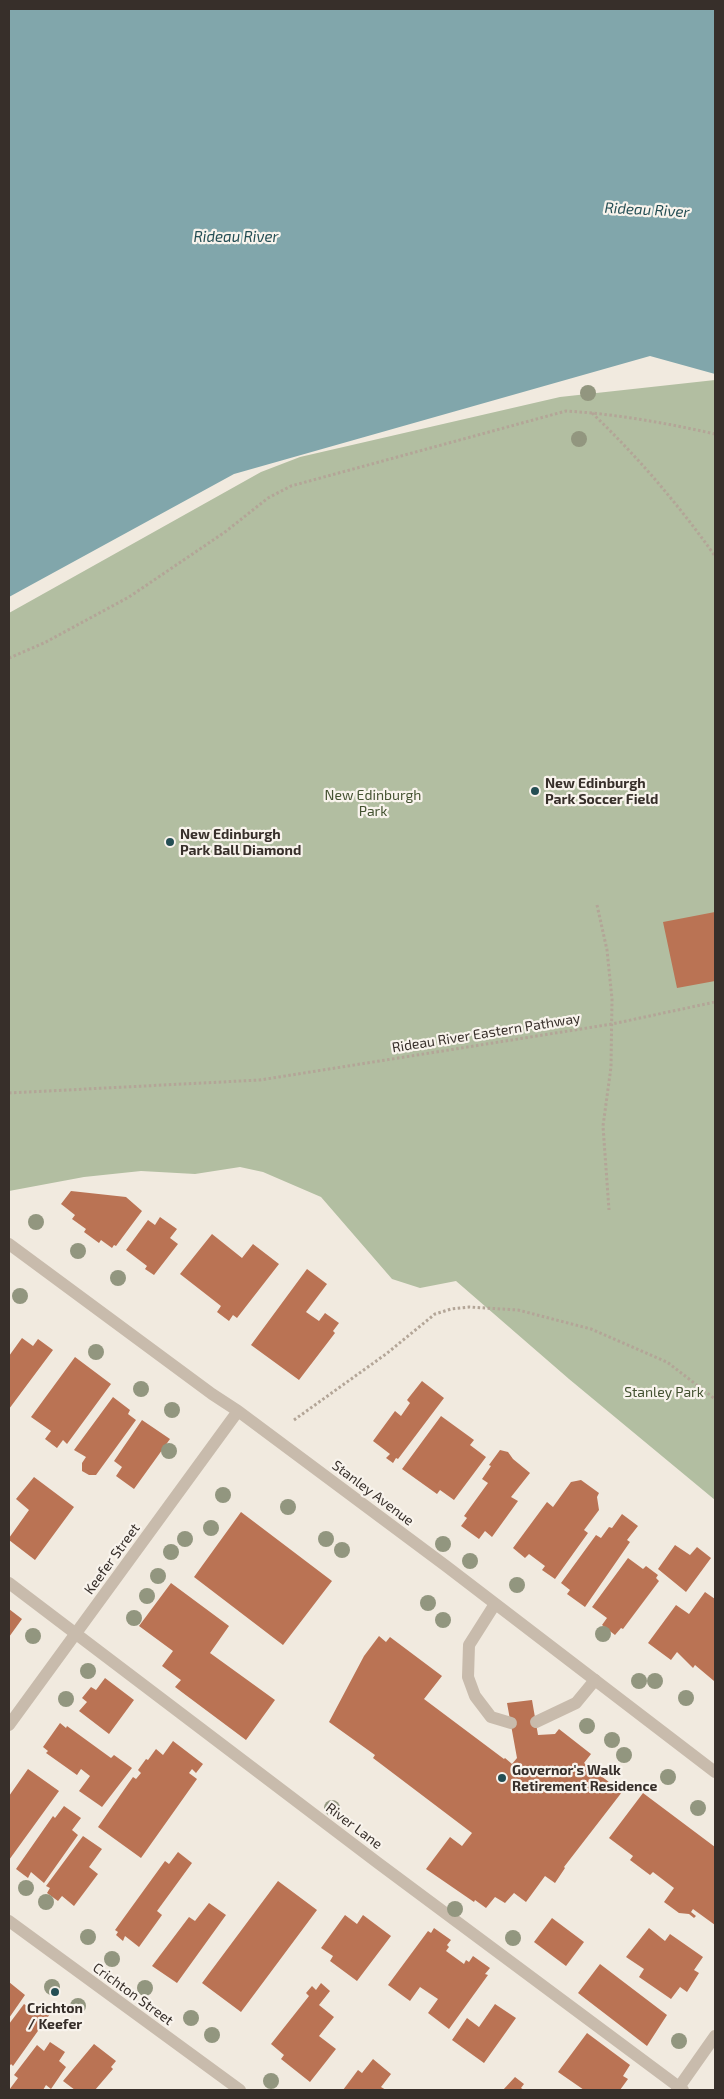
<!DOCTYPE html>
<style>
body{margin:0}
#map{position:relative;width:724px;height:2099px;overflow:hidden;background:#f1eadf;font-family:"Exo 2",sans-serif}
canvas{display:block}
.frame{position:absolute;inset:0;border:10px solid #372f2a;pointer-events:none}
</style>
<div id="map">
<canvas width="724" height="2099"></canvas>
<div class="frame"></div>
</div>
<script>
const ctx = document.querySelector('canvas').getContext('2d');
ctx.lineJoin = 'round';
function fillPath(path, color) { ctx.fillStyle = color; ctx.fill(path, 'evenodd'); }
function trace(path, color, width, dash) { ctx.strokeStyle = color; ctx.lineWidth = width; ctx.lineCap = dash ? 'butt' : 'round'; ctx.setLineDash(dash || []); ctx.stroke(path); }
function write(font, color, halo, rows, align = 'center') {
  ctx.font = font + ' "Exo 2",sans-serif'; ctx.lineWidth = 4.5; ctx.setLineDash([]); ctx.textBaseline = 'middle'; ctx.strokeStyle = halo; ctx.fillStyle = color; for (const [text, x, y, turn = 0] of rows) {
    ctx.save(); ctx.translate(x, y); ctx.rotate((+turn || 0) * Math.PI / 180); ctx.textAlign = isNaN(turn) ? turn : align; if (halo) ctx.strokeText(text, 0, 0); ctx.fillText(text, 0, 0); ctx.restore();
  }
}
const green = new Path2D(`
 M715,380v1120l-146,-121 -113,-98 -36,7 -28,-9 -71,-82 -58,-25 -23,-5 -45,7 -54,-3 -57,6 -75,14v-578l252,-141 39,-15 260,-60z`);
const water = new Path2D(`
 M9,9h706v365l-65,-18 -416,118 -225,123z`);
const building = new Path2D(`
 M715,912v69l-38,7 -14,-66z
 M71,1191l55,6 16,14 -26,35 -2,-1 -2,3 -11,-8 -2,3 -15,-11 2,-3 -14,-10 3,-4 -14,-11z
 M160,1217l17,12 -7,9 8,6 -24,31 -9,-6 2,-3 -21,-16 22,-30 7,5z
 M212,1234l30,24 11,-14 26,20 -42,54 -4,-3 -4,6 -12,-9 4,-6 -41,-32z
 M307,1269l20,15 -21,28 13,9 6,-8 14,10 -6,8 2,2 -36,47 -48,-35z
 M22,1338l11,8 5,-7 15,11 -44,59v-53z
 M75,1357l36,27 -44,60 -4,-4 -6,8 -12,-9 6,-8 -20,-14z
 M422,1381l22,17 -46,61 -2,-1 -3,5 -7,-5 4,-4 -17,-13 22,-30 6,5 9,-13 -3,-3z
 M113,1397l17,13 -2,4 8,6 -40,55h-7l-7,-4v-8l4,-6 -12,-7z
 M441,1416l33,24 -4,5 16,12 -32,43 -14,-10 -3,4 -35,-25z
 M142,1420l28,19 -36,50 -18,-13 6,-9 -8,-6z
 M500,1450l8,2 5,7 17,14 -19,24 7,4 -26,36 -7,-6 -6,8 -18,-13 6,-8 -3,-2 24,-33 -6,-4 9,-13 -2,-1z
 M34,1477l40,30 -39,53 -26,-20v-2l20,-28 -13,-11z
 M581,1480l18,13 -2,4 2,13 -15,20 4,3 -33,46 -13,-9 3,-4 -16,-12 -4,4 -12,-10 34,-46 6,5 18,-25z
 M241,1512l91,69 -49,64 -89,-68z
 M622,1514l16,12 -11,14 3,2 -45,65 -18,-13 3,-4 -9,-7 35,-48 5,3 8,-11 3,1z
 M675,1545l15,10 7,-8 14,11 -25,34 -28,-23z
 M628,1558l15,11 3,-3 12,9 -2,3 3,3 -36,48 -2,-1 -6,7 -13,-10 5,-7 -15,-11z
 M171,1583l58,43 -19,27 65,47 -29,40 -71,-53 6,-7 -19,-14 11,-15 -34,-25z
 M705,1592l10,7v79l-1,3 -19,-16 -2,3 -16,-16 -6,8 -23,-17 28,-38 13,9z
 M9,1609l13,10 -13,18z
 M379,1636l7,6 4,-5 52,39 -18,23 80,60 1,-1 7,6 5,-6 -10,-55 25,-3 6,35 17,-1 4,-5 32,25 -7,9 38,29 -58,75 1,1 -10,15 -10,-7 -19,26 -12,-9 -9,10 -10,-6 -9,11 -11,-8 -1,2 -48,-33 24,-32 12,9 10,-13 -99,-75 2,-3 -46,-33 35,-66z
 M105,1678l29,22 -25,34 -30,-23 8,-9 -5,-4 9,-11 5,3z
 M60,1723l6,5 1,-2 44,32 3,-3 18,13 -30,39 -23,-16 11,-15 -9,-7 -4,6 -31,-22 2,-2 -5,-4z
 M173,1741l30,23 -7,9 -4,-4 -3,4 8,6 -56,79 -43,-31 35,-50 3,2 5,-6 -3,-3 8,-11 2,1 8,-11 7,6z
 M28,1769l31,22 -50,69v-64z
 M643,1793l72,54v78l-22,-16 -2,3 5,4 -2,2 -5,-4 -10,-1 -15,-11 10,-14 -21,-16 -3,3 -20,-15 3,-4 -24,-18z
 M64,1806l17,12 -9,12 6,5 -34,48 -13,-11 -3,6 -12,-9 37,-53 2,2z
 M83,1836l19,13 -13,18 9,7 -24,32 -12,-10 -4,5 -11,-8 3,-5 -4,-2z
 M178,1852l14,11 -35,48 5,4 -23,32 -14,-11 -2,5 -7,-6 2,-3 -3,-2 50,-69 4,3z
 M278,1881l39,29 -76,102 -39,-29z
 M209,1903l17,12 -49,68 -25,-17 37,-49 6,4z
 M345,1915l12,9 6,-9 28,21 -34,45 -27,-20 3,-5 -12,-8z
 M552,1918l32,24 -18,24 -32,-24z
 M434,1928l17,12 -4,5 2,2 -3,4 18,13 2,-4 3,2 4,-6 17,12 -5,6 3,1 -39,54 -21,-16 10,-14 -18,-12 -10,14 -22,-16 40,-54 3,2z
 M649,1928l16,13 5,-7 33,23 -9,13 5,3 -12,19 -7,-5 -9,12 -32,-22 5,-8 -18,-12z
 M600,1964l67,51 -20,31 -69,-53z
 M9,1982l16,13 -16,23z
 M321,1983l9,8 -11,14 15,12 -15,19 17,13 -26,33 -29,-23 3,-4 -13,-11 38,-48 -3,-3 6,-7 4,4z
 M24,2004l12,9 4,-6 10,7 -37,52 -2,-2 -2,3v-43z
 M495,2004l21,14 -32,45 -32,-23 15,-22 12,9z
 M587,2033l43,32 -7,11 5,3 -8,11h-36l-26,-18z
 M50,2042l15,10 -6,9 7,6 -15,22 -5,-4 -3,5h-34l9,-12 -4,-3 23,-30 7,6z
 M94,2044l22,17 -5,6 2,2 -18,21h-20l-12,-9z
 M373,2059l18,15 -10,13 5,3h-43l15,-20 4,3z
 M515,2077l9,7 -3,4 3,2h-21z`);
const path = new Path2D(`
 M592,413c46,44 86,91 123,143
 M9,658l35,-15 85,-46 96,-65 43,-34 23,-12 275,-75c50,3 100,12 149,23
 M597,905l10,45 5,49 -1,68 -8,59 6,84
 M9,1093l251,-13 352,-56 103,-22
 M294,1420l92,-66 49,-40 16,-5 18,-2 49,3 73,19 76,33 48,37`);
const service = new Path2D(`
 M9,1583l369,280 305,227
 M495,1604l-26,41 -1,32 7,19 16,21 20,6
 M536,1722l40,-19 19,-23`);
const minor = new Path2D(`
 M9,1244l203,150 26,17 208,155 269,206
 M9,1725l229,-314
 M677,2090l38,-54`);
const tertiary = new Path2D(`
 M9,1921l231,169`);
const trees = [
 [588,393],
 [579,439],
 [36,1222],
 [78,1251],
 [118,1278],
 [20,1296],
 [96,1352],
 [141,1389],
 [172,1410],
 [169,1451],
 [223,1495],
 [288,1507],
 [211,1528],
 [185,1539],
 [326,1539],
 [443,1544],
 [342,1550],
 [171,1552],
 [470,1561],
 [158,1576],
 [517,1585],
 [147,1596],
 [428,1603],
 [134,1618],
 [443,1620],
 [603,1634],
 [33,1636],
 [88,1671],
 [639,1681],
 [655,1681],
 [686,1698],
 [66,1699],
 [587,1726],
 [612,1740],
 [624,1755],
 [668,1777],
 [332,1808],
 [698,1808],
 [26,1888],
 [46,1902],
 [455,1909],
 [88,1937],
 [513,1938],
 [112,1959],
 [52,1987],
 [145,1988],
 [78,2006],
 [191,2018],
 [212,2035],
 [679,2041],
 [271,2081]
];
const markers = [
 [535,791,5,"#244e54"],
 [170,842,5,"#244e54"],
 [502,1778,5,"#244e54"],
 [55,1992,5,"#244e54"]
];
const poiNames = [
 ["New Edinburgh",545,783],
 ["Park Soccer Field",545,799],
 ["New Edinburgh",180,834],
 ["Park Ball Diamond",180,850],
 ["Governor's Walk",512,1770],
 ["Retirement Residence",512,1786],
 ["Crichton",55,2008,"center"],
 ["/ Keefer",55,2024,"center"]
];
const parkNames = [
 ["New Edinburgh",373,795],
 ["Park",373,811],
 ["Stanley Park",664,1392]
];
const streetNames = [
 ["Rideau River Eastern Pathway",486,1033,-9],
 ["Stanley Avenue",373,1493,37],
 ["Keefer Street",112,1559,-54],
 ["River Lane",354,1826,37],
 ["Crichton Street",133,1994,36]
];
const waterNames = [
 ["Rideau River",647,210,3],
 ["Rideau River",236,237]
];
fillPath(green, '#b2bea1');
fillPath(water, '#81a6ab');
fillPath(building, '#ba7354');
trace(path, '#b3a597', 3, [2.5, 2.5]);
trace(service, '#c8bbac', 12);
trace(minor, '#c8bbac', 12);
trace(tertiary, '#c8bbac', 12);
ctx.fillStyle = '#92967f';
for (const [x, y] of trees) { ctx.beginPath(); ctx.arc(x, y, 8, 0, 2 * Math.PI); ctx.fill(); }
for (const [x, y, r, color] of markers) { const dot = new Path2D(); dot.arc(x, y, r, 0, 2 * Math.PI); ctx.fillStyle = color; ctx.fill(dot); trace(dot, '#f8f3ec', 2); }
write('bold 14px', '#372f2a', '#f8f3ec', poiNames, 'left');
write('14px', '#445231', '#f8f3ec', parkNames);
write('14px', '#372f2a', '#f8f3ec', streetNames);
write('italic 15px', '#244e54', '#f8f3ec', waterNames);
</script>
